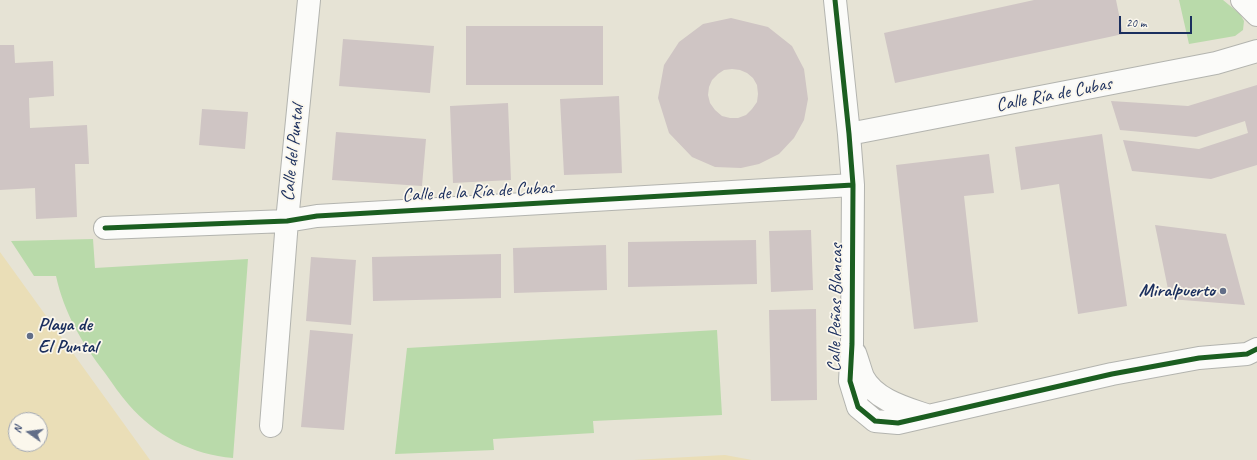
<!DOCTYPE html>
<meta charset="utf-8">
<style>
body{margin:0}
#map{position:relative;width:1257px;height:460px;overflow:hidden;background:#e6e3d5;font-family:Caveat,sans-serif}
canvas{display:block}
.north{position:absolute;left:8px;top:412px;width:40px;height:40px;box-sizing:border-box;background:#fbf7ec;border:1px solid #a1a7b3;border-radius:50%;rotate:284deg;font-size:11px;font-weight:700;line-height:16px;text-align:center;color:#1b2f5e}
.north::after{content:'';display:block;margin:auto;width:14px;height:18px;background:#626e88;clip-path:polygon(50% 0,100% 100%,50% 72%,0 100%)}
.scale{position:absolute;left:1119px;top:16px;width:73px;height:18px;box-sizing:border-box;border:2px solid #1b2f5e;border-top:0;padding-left:5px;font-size:12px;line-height:14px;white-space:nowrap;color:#1b2f5e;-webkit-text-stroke:3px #fbf7ec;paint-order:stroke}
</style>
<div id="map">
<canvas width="1257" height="460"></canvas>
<div class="north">N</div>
<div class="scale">20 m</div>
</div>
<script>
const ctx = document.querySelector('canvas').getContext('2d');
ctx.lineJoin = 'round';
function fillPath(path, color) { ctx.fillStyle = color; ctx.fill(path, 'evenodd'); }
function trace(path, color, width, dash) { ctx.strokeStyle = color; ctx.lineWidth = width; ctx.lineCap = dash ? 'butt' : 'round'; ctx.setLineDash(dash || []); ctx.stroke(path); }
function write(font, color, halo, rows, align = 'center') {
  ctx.font = font + ' Caveat,sans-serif'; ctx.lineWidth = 3.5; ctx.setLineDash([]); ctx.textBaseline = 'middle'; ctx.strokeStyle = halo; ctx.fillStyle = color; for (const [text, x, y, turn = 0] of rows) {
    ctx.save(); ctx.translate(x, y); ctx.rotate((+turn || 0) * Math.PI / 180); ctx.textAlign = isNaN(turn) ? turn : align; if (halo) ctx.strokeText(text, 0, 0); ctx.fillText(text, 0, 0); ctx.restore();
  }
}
const green = new Path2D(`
 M1179,0h44l17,14 4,7 -1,9 -8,6 -46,8z
 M93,239l2,29 153,-9 -15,199c-40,-3 -78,-23 -104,-53 -9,-10 -16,-21 -24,-32 -23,-30 -41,-60 -49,-97h-22l-23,-35z
 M717,330l5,85 -129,6 1,12 -101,6 1,11 -99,4 12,-106z`);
const sand = new Path2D(`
 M0,252l150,208h-150zM16,420h24v24h-24z
 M725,455l27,5h-119z`);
const building = new Path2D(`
 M1034,0h82l7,34 -228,49 -11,-50z
 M731,18l37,9 24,19 12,23 4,30 -4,21 -10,18 -15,16 -20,10 -18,4 -26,-1 -23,-10 -23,-24 -11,-35 6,-33 15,-23 24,-18zM732,69l8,1 7,3 6,5 4,7 1,9 -1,8 -5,7 -6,6 -8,3h-8l-8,-2 -7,-6 -5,-7 -2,-8 1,-8 3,-7 6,-6 6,-4z
 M466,26h137v59h-137z
 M343,39l91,7 -4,47 -91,-7z
 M0,45h14l1,18 38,-2 1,35 -25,2 1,30 57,-3 2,39h-14l2,53 -41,2 -1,-31 -35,2z
 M1257,85v80l-46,14 -79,-8 -9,-31 76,9 49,-16 -3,-12 -49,16 -76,-7 -9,-29 77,5z
 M619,96l3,77 -58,2 -4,-76z
 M508,103l3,77 -58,3 -3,-77z
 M202,109l46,3 -3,37 -46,-4z
 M336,132l90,7 -4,47 -90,-6z
 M1102,134l25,172 -49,8 -19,-130 -38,6 -6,-43z
 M989,154l5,39 -30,3 14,126 -64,7 -18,-164z
 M1155,225l71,9 19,71 -75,-6z
 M811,230l2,60 -42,2 -2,-61z
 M756,240l1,44 -129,3v-45z
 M606,245l1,45 -93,3 -1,-45z
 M501,254v44l-128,3 -1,-44z
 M311,257l45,3 -5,65 -45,-4z
 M816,309l1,91 -46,1 -2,-91z
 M310,330l43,4 -9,96 -43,-3z`);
const street = new Path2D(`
 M835,0l14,134 4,51 -1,159 -2,37 8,26 17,14 23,2 214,-49 87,-16 48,-4 10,-5
 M1242,0l15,15
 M849,134l367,-71 41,-12
 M105,228l182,-7 30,-5 536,-31
 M855,353c3,8 5,16 8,24 12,23 43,31 66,39
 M271,426l16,-205 22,-221`);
const cycleway = new Path2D(`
 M835,0l14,134 4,51 -1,159 -2,37 8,26 17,14 23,2 214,-49 87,-16 48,-4 10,-5
 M105,228l182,-7 30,-5 536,-31`);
const markers = [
 [1223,291,4,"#626e88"],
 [30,336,4,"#626e88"]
];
const streetNames = [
 ["Calle Ría de Cubas",1054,95,-11],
 ["Calle del Puntal",293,153,-84],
 ["Calle de la Ría de Cubas",478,192,-3],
 ["Calle Peñas Blancas",836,308,-89]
];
const poiNames = [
 ["Miralpuerto",1215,291],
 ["Playa de",38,325,"left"],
 ["El Puntal",38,347,"left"]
];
fillPath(green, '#b9daaa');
fillPath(sand, '#eadeb7');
fillPath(building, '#cfc5c4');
trace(street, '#b3b4af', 24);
trace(street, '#fbfbf9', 22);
trace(cycleway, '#1b5e20', 5);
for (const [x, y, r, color] of markers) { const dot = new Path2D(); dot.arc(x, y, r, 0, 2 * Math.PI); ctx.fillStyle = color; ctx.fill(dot); trace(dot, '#fbf7ec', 1.5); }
write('19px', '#1b2f5e', '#fbf7ec', streetNames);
write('bold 19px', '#1b2f5e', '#fbf7ec', poiNames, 'right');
</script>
